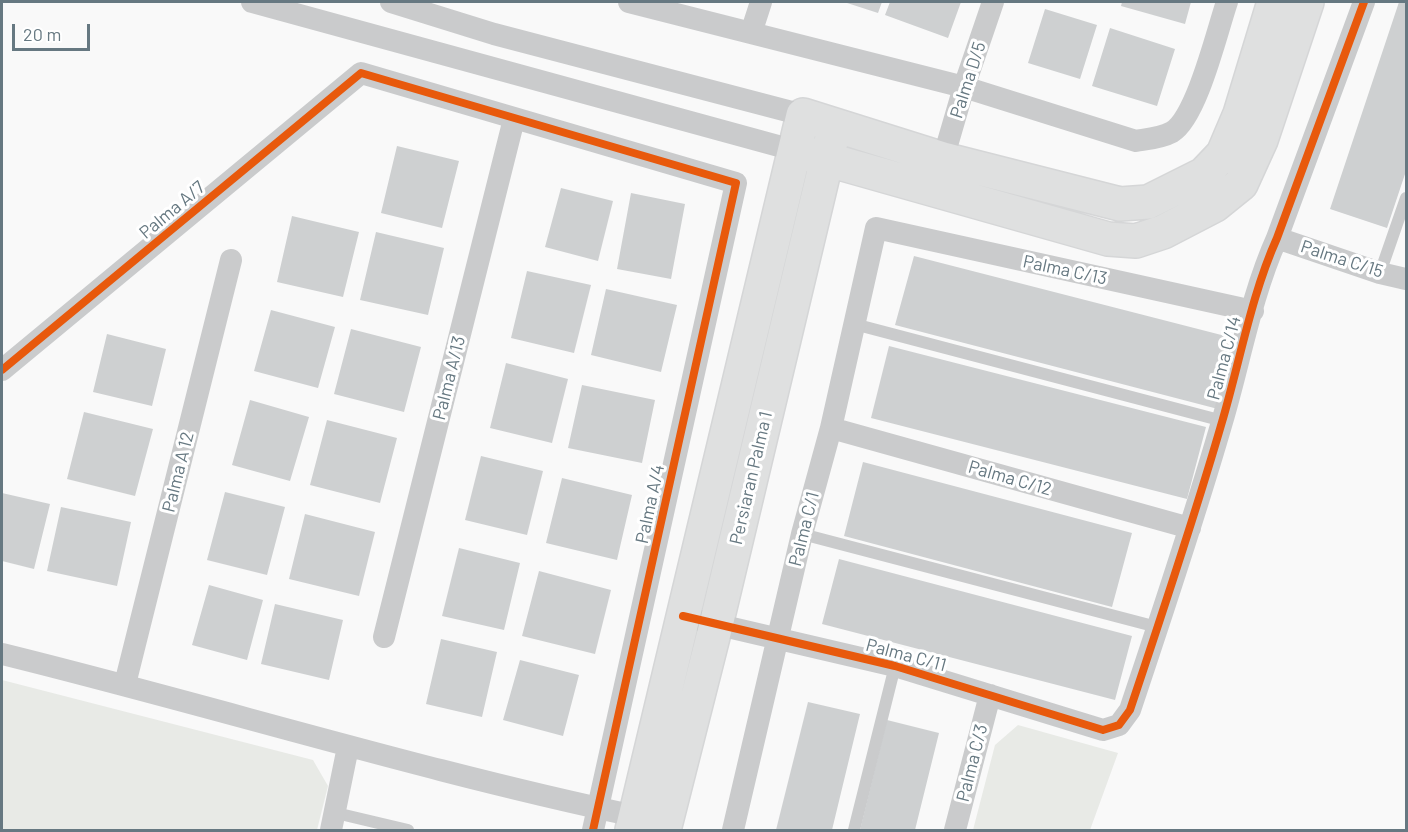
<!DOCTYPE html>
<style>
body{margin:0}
#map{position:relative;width:1408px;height:832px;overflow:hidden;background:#f9f9f9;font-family:Barlow,sans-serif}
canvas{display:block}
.frame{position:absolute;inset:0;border:3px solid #667881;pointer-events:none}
.scale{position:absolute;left:12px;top:24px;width:78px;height:27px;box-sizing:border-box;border:3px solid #667881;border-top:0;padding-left:8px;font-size:18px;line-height:21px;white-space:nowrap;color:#667881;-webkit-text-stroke:4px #fff;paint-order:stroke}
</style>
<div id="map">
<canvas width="1408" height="832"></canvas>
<div class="frame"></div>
<div class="scale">20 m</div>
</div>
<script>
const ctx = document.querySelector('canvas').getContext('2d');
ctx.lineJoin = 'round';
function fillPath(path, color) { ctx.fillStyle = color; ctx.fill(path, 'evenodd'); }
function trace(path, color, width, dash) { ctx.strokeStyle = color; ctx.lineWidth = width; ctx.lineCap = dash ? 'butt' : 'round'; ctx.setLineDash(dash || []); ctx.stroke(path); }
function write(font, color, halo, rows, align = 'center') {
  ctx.font = font + ' Barlow,sans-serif'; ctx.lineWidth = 6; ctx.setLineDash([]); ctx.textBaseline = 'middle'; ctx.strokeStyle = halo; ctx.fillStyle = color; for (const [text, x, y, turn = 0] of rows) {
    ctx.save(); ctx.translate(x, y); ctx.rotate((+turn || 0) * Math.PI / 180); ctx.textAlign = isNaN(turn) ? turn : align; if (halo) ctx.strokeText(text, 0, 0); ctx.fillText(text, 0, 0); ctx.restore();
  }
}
const green = new Path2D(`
 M2,680l311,80 15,26 -11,44h-315z
 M1018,725l100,28 -28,77h-117l22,-85z`);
const building = new Path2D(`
 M844,2h38l-4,11z
 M890,2h71l-13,36 -63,-23z
 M1122,2h69l-6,22 -64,-18z
 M1399,2h7v169l-19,57 -57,-19z
 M1045,9l52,16 -17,54 -52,-16z
 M1110,28l65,21 -18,57 -65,-20z
 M397,146l62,15 -17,67 -61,-15z
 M561,188l52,13 -15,60 -53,-14z
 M631,193l54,11 -14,75 -54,-10z
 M292,216l67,16 -16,65 -66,-15z
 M376,232l68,16 -16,67 -68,-15z
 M914,256l323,83 -19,70 -323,-84z
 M527,271l64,14 -17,68 -63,-15z
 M606,289l71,16 -16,67 -70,-17z
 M271,310l64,17 -17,61 -64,-17z
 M351,329l70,18 -17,65 -70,-18z
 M107,334l59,15 -14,57 -59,-14z
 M889,346l317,81 -19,72 -316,-81z
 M506,363l62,16 -16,64 -62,-15z
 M582,385l73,15 -13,63 -74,-15z
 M250,400l59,17 -19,64 -58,-16z
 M84,412l69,17 -18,67 -68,-17z
 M327,420l70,18 -17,65 -70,-18z
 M481,456l62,15 -16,64 -62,-15z
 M863,462l269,71 -20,74 -268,-71z
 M562,478l70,17 -15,65 -71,-17z
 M225,492l60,15 -18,68 -60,-15z
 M2,493l48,11 -16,65 -32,-8z
 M61,507l70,15 -14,64 -70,-15z
 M305,514l70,18 -16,64 -70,-17z
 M459,548l61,15 -16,67 -62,-14z
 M839,559l293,77 -17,64 -293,-76z
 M539,571l72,19 -16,64 -73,-18z
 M209,585l54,15 -16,60 -55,-15z
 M275,604l68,16 -14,60 -68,-16z
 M441,639l56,13 -15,65 -56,-13z
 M520,660l59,15 -16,61 -60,-16z
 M808,702l52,12 -28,116h-56z
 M887,720l52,13 -24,97h-55z`);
const lane = new Path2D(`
 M1380,273l26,-75
 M854,324l369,97
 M802,534l355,93
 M336,813l72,17
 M854,830l41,-164`);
const street = new Path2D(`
 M252,2l541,148
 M391,2l103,32 309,81
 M629,2l335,85 172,54c12,-2 25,-3 36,-9 25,-15 45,-101 55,-130
 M751,33l10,-31
 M943,159l21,-72 29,-85
 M1277,238l103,35 26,6
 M2,370l359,-297 375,110 -143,647
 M831,428l359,100
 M702,621l193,45 208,64 16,-5 11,-15c32,-96 64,-191 92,-288 18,-61 29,-126 55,-184l87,-236
 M384,637l130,-518
 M2,654c211,52 420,117 633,162l13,5
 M125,684l106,-424
 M331,830l17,-83
 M733,830l69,-296 29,-106 45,-200 377,83
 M955,830l35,-135`);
const secondary = new Path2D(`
 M804,153l304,86 28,2 27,-9 52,-27 26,-21 20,-44 46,-138
 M632,830l171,-715 140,44 177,45 28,-2 56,-28 19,-20 17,-40 34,-112
 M664,830l52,-205 119,-500`);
const cycleway = new Path2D(`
 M2,370l359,-297 375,110 -143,647
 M683,616l212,50 208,64 16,-5 11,-15c32,-96 64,-191 92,-288 18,-61 29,-126 55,-184l87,-236`);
const streetNames = [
 ["Palma D/5",968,80,-72],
 ["Palma A/7",172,210,-40],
 ["Palma C/15",1342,259,18],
 ["Palma C/13",1065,270,12],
 ["Palma C/14",1224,358,-75],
 ["Palma A/13",449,378,-76],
 ["Palma A 12",178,472,-76],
 ["Persiaran Palma 1",751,478,-77],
 ["Palma C/12",1010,478,16],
 ["Palma A/4",650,504,-78],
 ["Palma C/1",804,529,-76],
 ["Palma C/11",906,655,15],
 ["Palma C/3",972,763,-76]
];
fillPath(green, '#e8eae6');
fillPath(building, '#ced0d1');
trace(secondary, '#d5d6d7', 36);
trace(lane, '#cacbcc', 12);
trace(street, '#cacbcc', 22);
trace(secondary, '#dfe0e0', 33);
trace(cycleway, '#e8590c', 8);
write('18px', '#667881', '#fff', streetNames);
</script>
